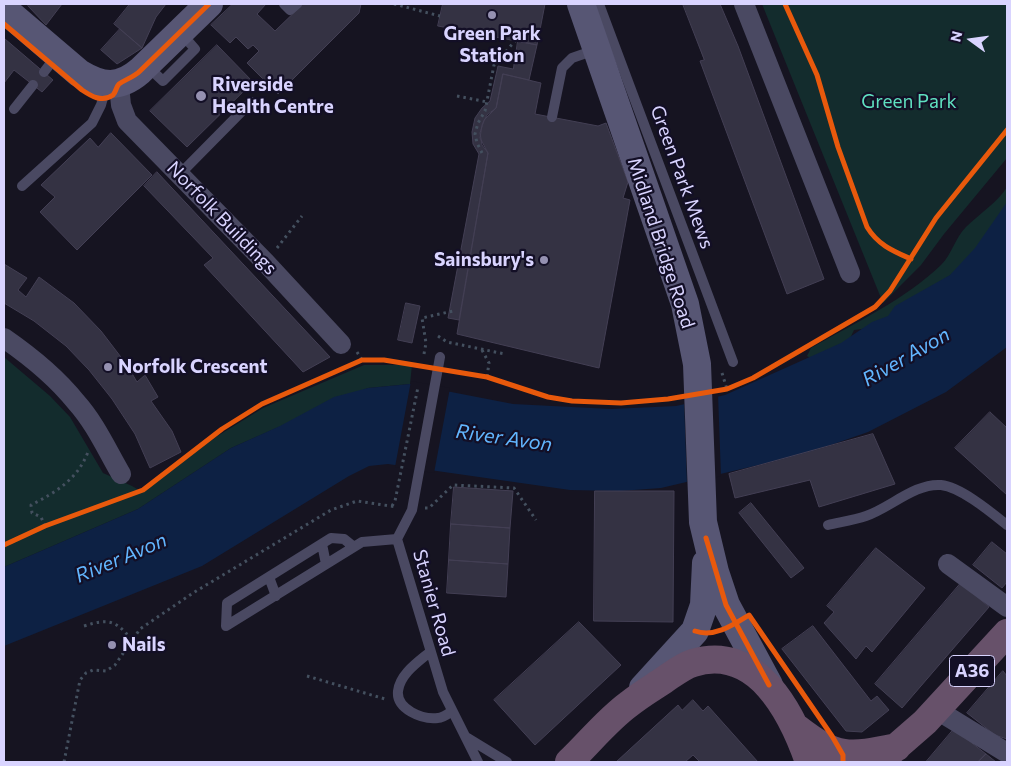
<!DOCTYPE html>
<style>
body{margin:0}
#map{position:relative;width:1011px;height:766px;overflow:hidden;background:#161421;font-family:Commissioner,sans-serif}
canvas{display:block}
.frame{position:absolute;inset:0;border:5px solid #d9d4ff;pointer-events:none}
.north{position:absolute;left:946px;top:15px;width:50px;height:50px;-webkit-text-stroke:4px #130f26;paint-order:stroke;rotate:284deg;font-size:14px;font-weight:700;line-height:20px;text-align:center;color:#d9d4ff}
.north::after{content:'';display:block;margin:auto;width:18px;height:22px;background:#d9d4ff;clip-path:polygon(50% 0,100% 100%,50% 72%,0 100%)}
</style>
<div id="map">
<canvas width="1011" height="766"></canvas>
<div class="frame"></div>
<div class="north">N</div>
</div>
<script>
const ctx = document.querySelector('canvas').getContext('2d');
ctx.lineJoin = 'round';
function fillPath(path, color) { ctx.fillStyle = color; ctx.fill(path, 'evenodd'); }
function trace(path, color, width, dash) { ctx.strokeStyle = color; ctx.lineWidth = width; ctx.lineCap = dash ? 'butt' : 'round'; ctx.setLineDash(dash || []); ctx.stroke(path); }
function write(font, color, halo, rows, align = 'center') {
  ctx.font = font + ' Commissioner,sans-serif'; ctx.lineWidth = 4.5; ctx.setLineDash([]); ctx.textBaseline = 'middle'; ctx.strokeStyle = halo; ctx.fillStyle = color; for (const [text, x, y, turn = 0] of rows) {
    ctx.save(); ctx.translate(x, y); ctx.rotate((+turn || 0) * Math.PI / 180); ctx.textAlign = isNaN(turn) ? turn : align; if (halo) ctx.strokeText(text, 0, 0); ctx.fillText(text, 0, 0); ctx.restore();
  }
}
const green = new Path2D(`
 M762,4h245v154l-63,76 -23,31 -38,38z
 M1007,187v44l-19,17 -110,79 -24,3 -8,17 -33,13 -6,-4 4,-8c42,-24 95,-49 130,-83 11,-11 14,-27 25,-38 12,-12 33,-26 41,-40z
 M4,357l46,39 20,21 33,56 29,13 10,6 74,-55 47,-29 101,-43h48l-2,19 -42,4 -137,60 -93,61 -134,58z`);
const water = new Path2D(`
 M1007,202v145l-61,45 -78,40 -63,22 -144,34 -41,3 -50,-1 -182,-26 -19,2 -20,10 -147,90 -198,80v-79l134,-58 93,-61 49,-22 54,-29 34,-9 42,-4 103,20 98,5 65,-3 49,-11 116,-52 31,-21 16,-6 7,-10 55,-31 25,-27z`);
const pier = new Path2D(`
 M411,381l39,7 -16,85 -39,-6z
 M718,394l3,82 -34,9 -3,-84z`);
const building = new Path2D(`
 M29,4h33l-16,21 -18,-19z
 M130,4h36l-10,13 -14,31 -28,-24z
 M233,4h33l-9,10 18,17 28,-27h58l-2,9 -81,81 -31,-31 12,-12 -6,-6 -5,4 -12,-12 -6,6 -19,-18z
 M443,4h102l-8,41 -99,-19z
 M683,4h37l18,42 86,233 -37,15 -87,-233 4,-1z
 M120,29l22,19 -25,16 -16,-14z
 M5,39l48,41 -11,12 -28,-22 -10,13z
 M518,41l19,4 -8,35 -26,-6 -7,34 -9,7 -5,10 -2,13 8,15 -29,167 -11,-2 31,-164 -6,-10 -1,-12 3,-14 7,-10 8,-7 8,-35 15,3z
 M217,45l36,37 -66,65 -37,-36z
 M503,74l38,9 -6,31 63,12 8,-3 22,59 -5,16 7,2 -31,168 -142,-34 31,-181 -6,-8 -2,-12 4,-13 12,-12z
 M111,133l41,42 -75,75 -37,-38 15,-15 -14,-12 49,-47 8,9z
 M157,172l173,185 -27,15 -99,-107 9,-7 -69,-72z
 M4,264l23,14 -9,12 8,7 13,-20 35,26 27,28 26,34 10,17 8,-7 13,22 -7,4 21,30 9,21 -31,16 -15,-34 -23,-35 -23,-29 -23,-24 -32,-25 -30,-18z
 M406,303l14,3 -8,37 -14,-3z
 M990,412l17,16v67l-52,-47z
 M873,434l22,50 -76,23 -9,-27 -75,18 -6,-24z
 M454,487l59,4 -3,37 -59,-4z
 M595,491h79l-1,131 -79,-1z
 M751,503l53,65 -13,10 -52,-65z
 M451,524l59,4 -2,36 -59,-4z
 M992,542l15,12v28l-5,6 -29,-23z
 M876,548l49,40 -53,64 -6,-6 -10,13 -32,-36 10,-11 -7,-6z
 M449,560l59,4 -2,33 -59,-4z
 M961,583l28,24 -87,101 -27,-24z
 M579,622l42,43 -86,80 -41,-45z
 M813,626l58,75 6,-5 12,14 -27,22 -16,-1 -64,-82z
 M1003,671l4,5v63l-12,-4 -28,-22z
 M693,700l10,11 5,-5 50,56h-58l-7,-7 -8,7h-69l62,-57 4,5z
 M954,729l32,25 -8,8h-52z
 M986,754l10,8h-18z`);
const path = new Path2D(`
 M394,4l46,12
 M457,96l30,6
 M482,153l-5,-10 -2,-9 3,-11 7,-12 9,-46 21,-24
 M277,248l25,-32
 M438,336l9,6 58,12
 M482,350l7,13 -2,14
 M357,352l5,8
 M424,354l2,-11 -4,-25 31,-7
 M722,373l5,16
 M392,506l3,-5 23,-114
 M425,508h4l24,-23 61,3 22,32
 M45,526l-4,-9 -9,-4 -1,-8c25,-13 46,-25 57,-53
 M84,626c23,-7 31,-7 47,13
 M307,676l78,23
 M64,762l16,-82 6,-7 7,-3 13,1 9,-6 25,-36 53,-36 138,-83 26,-9 40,6`);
const lane = new Path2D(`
 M284,4l6,6 7,-6
 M599,4l134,358
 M147,66l16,15 32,-32 -14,-16
 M44,72l13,-17
 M14,109l19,-24
 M552,117l10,-49 10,-10 23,-8
 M180,174l71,-72
 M22,186l70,-63 9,-18 6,-21
 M440,357l-28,153 -15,29 46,153 35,70
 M828,525c13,-3 26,-5 38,-9 24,-8 49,-33 75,-31 20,2 51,28 66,40
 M322,544l4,20
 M269,577l7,19
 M226,626l136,-84 35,-3
 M226,626l1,-23 104,-65 13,1 10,8
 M430,652c-12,10 -30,22 -32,39 -2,18 24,29 40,27 5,0 10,-4 14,-7
 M466,737l41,25`);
const street = new Path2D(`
 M744,4l106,269
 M119,85l2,20 6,16 139,142 75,81
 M4,338c26,18 52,39 72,64 19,21 31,48 45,72
 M948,564l59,43
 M937,710l70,43`);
const secondary = new Path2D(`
 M581,4l104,300 12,60 6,158 12,50 11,33 43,80
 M4,9l75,64c23,14 40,16 61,-2l69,-67
 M643,688l52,-57 9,-26 2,-42`);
const highway = new Path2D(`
 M797,728c40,31 51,29 100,19
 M569,762c20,-19 38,-42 60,-58 11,-9 23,-16 35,-24 9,-6 19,-14 29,-17 64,-20 99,50 116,99
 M879,762l46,-40 82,-89`);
const cycleway = new Path2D(`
 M785,4l32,71 21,72 29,80c11,18 26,24 44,32
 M4,24l78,66c9,6 20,13 31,5 3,-3 3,-8 6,-11 7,-5 15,-7 21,-13l69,-67
 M706,538l20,67 43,80
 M4,545l41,-19 98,-36 79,-61 40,-25 100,-44h22l103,17 61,20 24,4 49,2 47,-4 59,-10 26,-11 122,-71 15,-16 46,-73 71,-88
 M695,631c19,7 38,-6 54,-16l83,121 11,19v7`);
const markers = [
 [492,15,5,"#9591b1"],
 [201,96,6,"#9591b1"],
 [544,260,5,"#9591b1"],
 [108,367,5,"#9591b1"],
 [112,645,5,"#9591b1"]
];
const shields = [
 [972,671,45]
];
const shieldNames = [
 ["A36",972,671]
];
const poiNames = [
 ["Green Park",492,34,"center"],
 ["Station",492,56,"center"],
 ["Riverside",212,85],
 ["Health Centre",212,107],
 ["Sainsbury's",534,260,"right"],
 ["Norfolk Crescent",118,367],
 ["Nails",122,645]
];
const parkNames = [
 ["Green Park",909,102]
];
const streetNames = [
 ["Green Park Mews",682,177,70],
 ["Norfolk Buildings",222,218,46],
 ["Midland Bridge Road",661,243,72],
 ["Stanier Road",434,603,74]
];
const waterNames = [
 ["River Avon",906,357,-30],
 ["River Avon",504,438,8],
 ["River Avon",121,558,-23]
];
fillPath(green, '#132c2d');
fillPath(water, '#0d2144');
fillPath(pier, '#161421');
fillPath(building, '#343243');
trace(building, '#433f54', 1);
trace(path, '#44505f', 3, [2.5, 4]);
trace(lane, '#4a4962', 10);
trace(street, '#4a4962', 20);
trace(secondary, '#575674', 28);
trace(highway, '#67516a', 28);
trace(cycleway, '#e8590c', 5);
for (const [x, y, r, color] of markers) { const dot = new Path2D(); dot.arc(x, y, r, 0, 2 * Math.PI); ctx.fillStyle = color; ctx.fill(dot); trace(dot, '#130f26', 2); }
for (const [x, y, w] of shields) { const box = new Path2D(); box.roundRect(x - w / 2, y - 15.5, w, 31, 4); ctx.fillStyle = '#130f26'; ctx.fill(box); trace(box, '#d9d4ff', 1); }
write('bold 18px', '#d9d4ff', null, shieldNames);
write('bold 19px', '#d9d4ff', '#130f26', poiNames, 'left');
write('19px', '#5fe0c0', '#130f26', parkNames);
write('19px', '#d9d4ff', '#130f26', streetNames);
write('italic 20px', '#62b6ff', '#130f26', waterNames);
</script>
